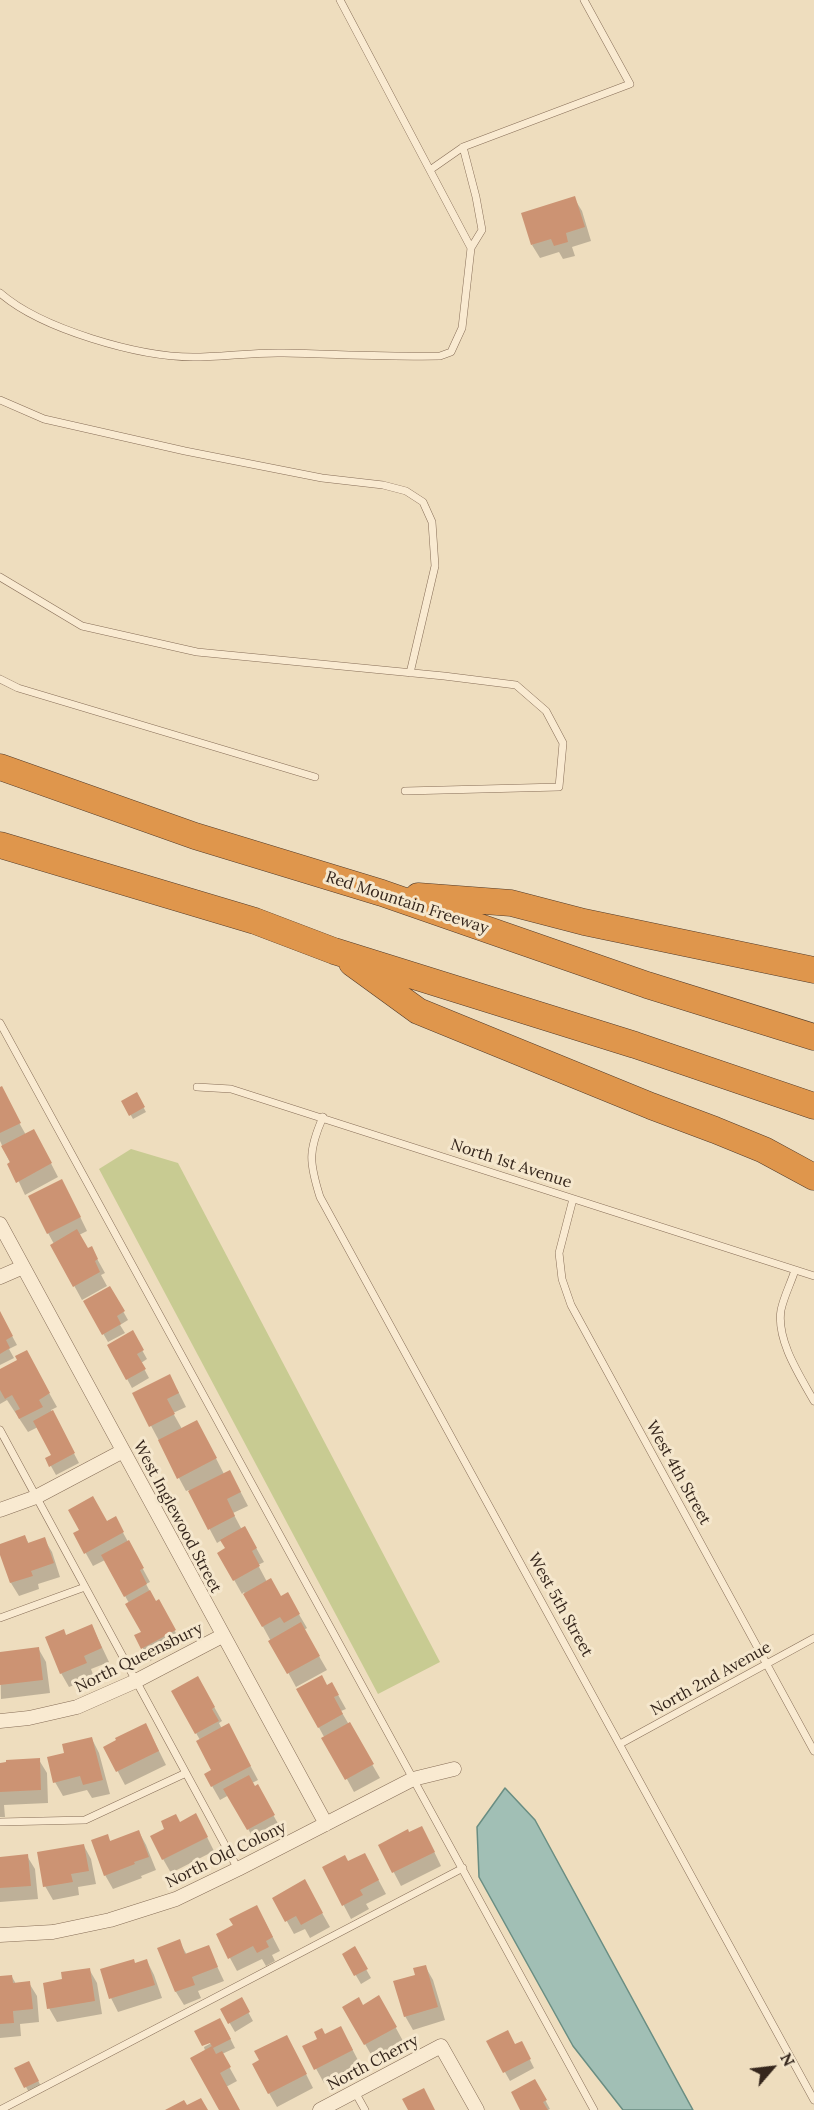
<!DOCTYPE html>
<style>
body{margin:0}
#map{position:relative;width:814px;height:2110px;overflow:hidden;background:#eeddbe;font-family:Lora,serif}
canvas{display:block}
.north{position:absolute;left:742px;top:2038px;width:60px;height:60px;-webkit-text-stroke:4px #f5e7cd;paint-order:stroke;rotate:62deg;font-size:16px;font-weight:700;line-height:24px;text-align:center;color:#35261c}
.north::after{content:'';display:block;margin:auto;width:21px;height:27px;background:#35261c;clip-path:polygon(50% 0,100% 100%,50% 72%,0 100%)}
</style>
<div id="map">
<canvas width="814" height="2110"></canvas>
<div class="north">N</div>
</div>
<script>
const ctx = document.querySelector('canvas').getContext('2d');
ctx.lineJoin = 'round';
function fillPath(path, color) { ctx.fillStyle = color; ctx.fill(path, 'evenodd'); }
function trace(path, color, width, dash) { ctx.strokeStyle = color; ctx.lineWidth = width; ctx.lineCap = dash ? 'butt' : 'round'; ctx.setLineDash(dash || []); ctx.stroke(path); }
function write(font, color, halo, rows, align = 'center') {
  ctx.font = font + ' Lora,serif'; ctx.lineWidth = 6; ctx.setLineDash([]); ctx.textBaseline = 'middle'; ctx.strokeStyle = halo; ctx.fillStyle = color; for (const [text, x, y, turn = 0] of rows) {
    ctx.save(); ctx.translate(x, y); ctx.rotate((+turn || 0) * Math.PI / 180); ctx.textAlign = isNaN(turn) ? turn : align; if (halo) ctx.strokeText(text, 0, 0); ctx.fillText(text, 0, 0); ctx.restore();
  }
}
const green = new Path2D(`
 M131,1149l47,14 262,499 -62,32 -279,-525z`);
const water = new Path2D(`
 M505,1788l30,32 158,290h-70l-50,-64 -94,-169 -2,-50z`);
const shadow = new Path2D(`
 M574,198l8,13 9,30 -19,6 3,9 -12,3 -4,-7 -19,6 -8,-13z
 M0,1089l26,46 15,9 17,33 -33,18 -25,-54z
 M136,1094l10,18 -13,7 -10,-18z
 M69,1194l18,37 -8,4 8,15 4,-2 14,25 -4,2 6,11 -25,14 -30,-55 2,-1 -6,-11z
 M110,1288l18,32 -8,5 5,8 -17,9 -23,-40z
 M0,1314l17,31 -8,4 5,9 -14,7z
 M132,1332l15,27 -6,4 8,15 -17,10 -23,-42z
 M26,1352l31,55 -6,3 28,53 -23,12 -9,-16 6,-3 -15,-29 -10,5 -21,-32 -7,4v-33l19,-11z
 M177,1389l9,18 -13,6 9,16 22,6 20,39 13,11 11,21 -15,7 9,17 3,-2 19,34 -6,3 9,17 13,16 7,-4 20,34 -3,2 23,40 -31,17 -52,-95 -2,2 -23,-41 8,-4 -5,-9 -5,3 -28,-53 -3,1 -7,-13 -45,-84z
 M115,1518l35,64 -4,2 10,19 2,-2 24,43 -32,17 -14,-25 7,-4 -14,-29 -24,-43 -12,6 -18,-32z
 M25,1537l4,7 15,-5 8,13 8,25 -22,7 1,5 -20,7 -8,-13 -11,-38z
 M92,1626l17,36 -18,7 3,8 -25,10 -8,-14 5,-37z
 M38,1648l8,14 4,31 -49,6 -1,-46z
 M198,1678l24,43 -3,2 3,6 14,10 22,41 -6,3 3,5 2,-2 24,43 -25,14 -27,-48 -9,5 -8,-14 -6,-12 7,-3 -13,-31 -27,-48z
 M332,1684l14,25 -5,2 39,67 -26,14 -56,-103 29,-2z
 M92,1739l7,14 11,41 -18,4 -5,-8 -24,6 -8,-14 11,-28z
 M153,1739l13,26 -41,20 -20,-38z
 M39,1760l8,13 1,30 -44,2 1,12h-5v-53z
 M180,1823l23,6 11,22 -43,22 -8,-14z
 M139,1832l7,13 10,25 -15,6 1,2 -29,11 -8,-14 2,-39 4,6z
 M429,1841l12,25 -40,20 -21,-40z
 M84,1846l7,13 5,25 -18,3 1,8 -26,5 -8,-14z
 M27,1856l8,13 3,30 -38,3v-43z
 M348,1863l24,5 14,26 -20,10 3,5 -18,10 -27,-51z
 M304,1881l26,46 -20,11 -5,-9 -11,5 -20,-36z
 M264,1920l16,31 -8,4 3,6 -9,5 -4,-7 -25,12 -7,-13 5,-32z
 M179,1941l8,14 21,-8 16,34 -26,10 3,7 -17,7 -8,-13 -17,-43z
 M354,1948l17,30 -10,6 -17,-29z
 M147,1961l7,14 8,23 -44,14 -7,-14 24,-33z
 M425,1966l8,14 12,40 -32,10 -8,-14 12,-40z
 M89,1969l8,14 5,31 -45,8 -8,-14 15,-27z
 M12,1977l4,7 13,-1 8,13 2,26 -19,2 1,12 -21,2v-60z
 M379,1997l24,44 -30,17 -29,-51h18z
 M241,1999l12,22 -18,11 -13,-22z
 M225,2028l10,20 -13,6 15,27 -11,6 12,23h-18l-16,-63 13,-7z
 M325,2036l23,5 12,23 -36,19 -20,-36z
 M488,2042l38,10 8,16 -24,13z
 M294,2050l19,38 -36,19 -8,-14z
 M16,2069l17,2 10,19 -12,6z
 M535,2081l15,28 -2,1h-26z`);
const building = new Path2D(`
 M575,196l10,31 -19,6 2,9 -14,4 -3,-7 -20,6 -10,-32z
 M2,1086l19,37 -21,10v-46z
 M137,1092l8,15 -16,9 -8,-15z
 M34,1129l18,34 -36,20 -9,-19 3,-2 -9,-16z
 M62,1179l19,38 -34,17 -19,-38z
 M77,1229l11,19 4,-2 6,13 -3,2 5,11 -27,15 -23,-42z
 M110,1286l15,25 -8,5 4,8 -19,11 -19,-34z
 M0,1311l13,25 -7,4 4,8 -10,6z
 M133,1330l11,20 -7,4 9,15 -20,11 -19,-35z
 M27,1350l23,43 -11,7 4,7 -24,12 -4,-8 5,-2 -8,-14 -7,4 -5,-9v-21l17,-9 -2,-4z
 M170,1374l9,19 -12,6 8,15 -26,13 -17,-34z
 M53,1410l22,43 -26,14 -4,-9 6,-3 -18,-34z
 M197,1420l20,38 -40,21 -19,-39z
 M230,1470l11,22 -14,7 8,17 -27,14 -20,-39z
 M93,1496l14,25 9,-5 8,16 -40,22 -11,-21 6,-3 -11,-20z
 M245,1526l12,22 -5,3 8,15 -27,15 -16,-28 8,-5 -5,-8z
 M25,1535l3,8 17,-6 9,26 -23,8 2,5 -23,7 -10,-28v-11z
 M129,1540l15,28 -4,2 7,14 -23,13 -23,-42z
 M271,1578l10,18 7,-4 12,22 -16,9 -4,-6 -18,10 -19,-33z
 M150,1590l6,11 3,-2 17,31 -35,19 -7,-14 7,-3 -16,-28z
 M301,1622l19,34 -33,18 -19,-33z
 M92,1624l10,24 -18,8 3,7 -27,11 -15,-37 19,-8 2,6z
 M39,1647l4,33 -43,5v-33z
 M322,1675l5,10 5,-3 7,13 -5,2 9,17 -25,14 -22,-39z
 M198,1676l17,31 -3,2 7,12 -24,13 -24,-43z
 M350,1722l24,42 -29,16 -24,-42z
 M146,1723l13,28 -43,21 -13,-25 13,-7 -1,-2z
 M229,1723l22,43 -40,21 -7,-13 7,-4 -15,-29z
 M92,1737l11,43 -20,5 -3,-9 -27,7 -6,-26 17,-4 -2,-9z
 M40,1758l1,32 -41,2v-29l6,-1v-2z
 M249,1775l6,11 3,-2 17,31 -28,15 -24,-41z
 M196,1813l12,24 -46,23 -12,-24 14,-7 -3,-8 15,-7 4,8z
 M422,1826l13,26 -43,21 -14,-28 30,-16 1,3z
 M139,1830l10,27 -15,5 1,2 -31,12 -13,-36 17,-6 2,7z
 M84,1844l5,27 -18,3 2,8 -30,5 -6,-35z
 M365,1853l14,27 -19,10 3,5 -21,11 -20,-39 23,-12 3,6z
 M28,1854l3,32 -31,2v-31z
 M305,1879l18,34 -22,12 -5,-9 -11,6 -13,-24z
 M257,1905l16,32 -7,4 3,6 -12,6 -4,-7 -25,13 -12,-25 17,-9 -4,-6z
 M180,1939l5,15 24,-9 9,22 -26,10 3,8 -20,7 -18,-44z
 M355,1946l13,23 -14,7 -12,-22z
 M134,1959l1,4 12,-4 8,26 -46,14 -9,-30z
 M426,1965l12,42 -34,10 -11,-36 22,-6 -2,-7z
 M90,1968l5,33 -48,8 -4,-26 19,-4 -1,-7z
 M12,1975l1,8 17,-2 3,28 -20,2 1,12 -14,1v-48z
 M379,1995l18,32 -33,18 -22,-38 17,-10 4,8z
 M242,1997l8,15 -22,12 -8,-15z
 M220,2018l11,21 -18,9 -3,-5 -8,3 -8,-15z
 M341,2026l12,24 -39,20 -12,-24 15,-7 -3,-7 8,-4 3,6z
 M508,2030l7,14 7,-3 9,18 -28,14 -17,-32z
 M287,2035l20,39 -39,20 -16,-30 7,-4 -5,-9z
 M212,2046l4,8 6,-3 9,16 -11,6 20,37h-21l-29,-52z
 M29,2061l10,20 -15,7 -10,-20z
 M535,2079l12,21 -4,2 5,8h-28l-9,-18z
 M424,2088l11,22h-27l-6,-11z
 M201,2098l7,12h-43l19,-10 3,5z`);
const lane = new Path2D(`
 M463,147l13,50 6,33 -11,18
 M430,170l33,-23 167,-63 -46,-84
 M0,293c41,36 139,64 193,64 30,0 61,-5 91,-4 52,1 104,4 156,3l11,-4 11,-24 9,-80 -131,-248
 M0,400l44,19 141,32 137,27 61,7 23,6 17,11 9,20 3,44 -25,107
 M0,577l82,49 115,26 247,24 72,9 30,26 17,32 -4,44 -154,4
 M0,679l18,9 297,89
 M0,1023l594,1087
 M197,1087l34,2 583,187
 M323,1117c-15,34 -14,45 -3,80l494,903
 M573,1199l-14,54 3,26 9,26 243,446
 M795,1270c-4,13 -11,26 -14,40 -5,30 19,66 33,91
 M0,1430l238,439
 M0,1618l85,-31
 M620,1744l194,-106
 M0,1822l85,-2 101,-47
 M355,2092l10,18
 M0,2110l463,-242`);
const street = new Path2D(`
 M0,1224l326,600
 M0,1277l23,-10
 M0,1510l36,-13 87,-46
 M0,1721l29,-3 48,-11 59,-26 86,-45
 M0,1935l53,-3 57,-12 66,-21 62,-30 175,-90 41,-10
 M320,2110l121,-64 36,64`);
const highway = new Path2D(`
 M0,767l195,69 187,57 265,92 167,52
 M0,845l255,76 79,30 301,94 179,61
 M418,896l93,7 73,19 230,48
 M352,963l66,48 233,95 64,24 49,20 50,27`);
const streetNames = [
 ["Red Mountain Freeway",407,903,18],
 ["North 1st Avenue",511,1164,18],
 ["West 4th Street",678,1473,61],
 ["West Inglewood Street",177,1517,62],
 ["West 5th Street",560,1605,61],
 ["North Queensbury",139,1658,-26],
 ["North 2nd Avenue",711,1679,-29],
 ["North Old Colony",226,1855,-26],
 ["North Cherry",373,2063,-28]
];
fillPath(green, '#c8cb92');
fillPath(water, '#a1bfb5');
trace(water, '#698d82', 1.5);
fillPath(shadow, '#0003');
fillPath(building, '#cc9373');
trace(lane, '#866d57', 8);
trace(street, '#866d57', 15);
trace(highway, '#533c2b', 27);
trace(lane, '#f9ead1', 7);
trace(street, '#f9ead1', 14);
trace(highway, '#df964c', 26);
write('16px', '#35261c', '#f5e7cd', streetNames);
</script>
